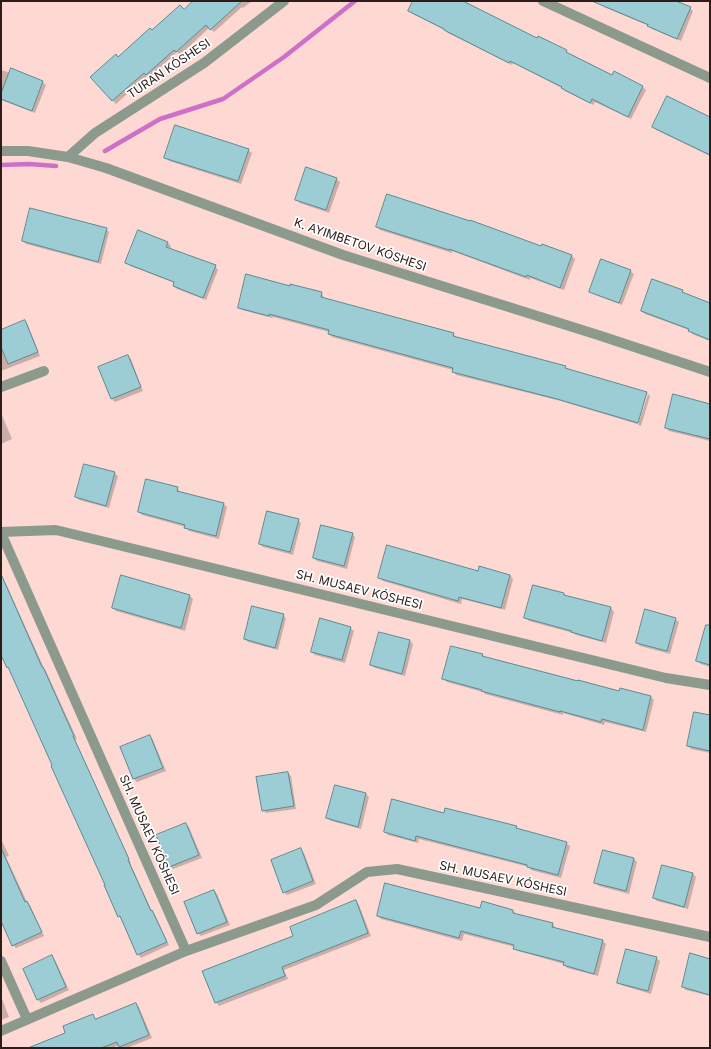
<!DOCTYPE html>
<meta charset="utf-8">
<style>
body{margin:0}
#map{position:relative;width:711px;height:1049px;overflow:hidden;background:#fed9d3;font-family:Inter,sans-serif}
canvas{display:block}
.frame{position:absolute;inset:0;border:2px solid #2d1d1a;pointer-events:none}
</style>
<div id="map">
<canvas width="711" height="1049"></canvas>
<div class="frame"></div>
</div>
<script>
const ctx = document.querySelector('canvas').getContext('2d');
ctx.lineJoin = 'round';
function fillPath(path, color) { ctx.fillStyle = color; ctx.fill(path, 'evenodd'); }
function trace(path, color, width, dash) { ctx.strokeStyle = color; ctx.lineWidth = width; ctx.lineCap = dash ? 'butt' : 'round'; ctx.setLineDash(dash || []); ctx.stroke(path); }
function write(font, color, halo, rows, align = 'center') {
  ctx.font = font + ' Inter,sans-serif'; ctx.lineWidth = 3.5; ctx.setLineDash([]); ctx.textBaseline = 'middle'; ctx.strokeStyle = halo; ctx.fillStyle = color; for (const [text, x, y, turn = 0] of rows) {
    ctx.save(); ctx.translate(x, y); ctx.rotate((+turn || 0) * Math.PI / 180); ctx.textAlign = isNaN(turn) ? turn : align; if (halo) ctx.strokeText(text, 0, 0); ctx.fillText(text, 0, 0); ctx.restore();
  }
}
const shadow = new Path2D(`
 M195,1h57l-9,7 -1,-1 -28,25 -5,-4 -29,27 -3,-3 -27,25 -2,-2 -32,29 -24,-26 60,-47 32,-20z
 M414,1h48l75,38 29,12 3,3 44,23 30,10 3,3 -15,29 -36,-17 -2,3 -28,-14 -3,-3 -49,-25 -1,2 -64,-32 -3,-3 -32,-16 -3,-3z
 M599,1h76l15,7 3,3 -12,30 -29,-12 -3,-3 -45,-19z
 M1,70l42,12 3,3 -11,28 -34,-13z
 M710,118v38l-54,-26 -3,-4z
 M248,150l4,3 -11,31 -72,-23 -3,-3z
 M336,179l4,3 -11,31 -29,-10 -4,-3z
 M377,226l165,21 1,-2 29,11 3,3 -11,31 -34,-12v2l-78,-29v2l-72,-23z
 M106,229l3,3 -8,32 -75,-20 -3,-3z
 M168,243l3,3 -1,3 45,17 3,4 -12,30 -29,-11 -3,-3 1,-3 -45,-17 -3,-4z
 M630,271l4,3 -12,31 -29,-11 -3,-3z
 M291,287l30,6 3,4v2l129,35 3,3 109,30 3,2 79,25h-1l-9,30 -76,-23 -105,-26 -3,-5 -121,-33 -3,-3v-2l-56,-15 -1,1 -30,-8 -3,-3z
 M682,291l4,3 24,10v37l-18,-7 -3,-4 -44,-16 -3,-3z
 M25,321l3,4 12,31 -39,15v-40z
 M128,356l3,3 12,32 -28,11 -3,-3z
 M648,394l2,2 -9,30 -3,-1z
 M710,404v37l-41,-10 -3,-3z
 M1,413l11,26 -11,5z
 M114,473l4,3 -9,32 -30,-8 -3,-3z
 M177,488l3,4 44,12 3,3 -8,32 -30,-8 -3,-4 -44,-12 -3,-3z
 M298,520l3,3 -8,32 -30,-8 -3,-3z
 M352,534l3,3 -8,32 -30,-8 -3,-3z
 M478,572l32,3 3,4 -8,31 -43,-11 -1,5 -78,-23 -3,-3z
 M1,576l6,10 37,82 2,3 31,68 -2,1 56,123h-1l22,48 3,4 14,30 -28,13 -3,-4 -33,-68 1,-1 -53,-119 -42,-96 -3,-3 -7,-15z
 M564,594l2,2 45,12 3,4 -8,31 -30,-8 -3,-2 -44,-12 -3,-3z
 M190,596l3,3 -8,32 -69,-20 -3,-3z
 M283,615l3,3 -8,32 -30,-8 -3,-3z
 M675,619l4,3 -9,32 -30,-8 -3,-3z
 M350,628l4,3 -9,32 -30,-8 -3,-3z
 M710,630v37l-9,-3 -4,-3z
 M380,633l30,8 3,3 -8,32 -30,-8 -4,-3z
 M482,655l2,2 136,35 1,-3 30,8 3,3 -8,32 -41,-10 -1,3 -41,-12v2l-78,-21 -2,-2 -36,-10 -3,-3z
 M710,716v37l-19,-4 -3,-4z
 M150,736l3,4 13,31 -29,11 -3,-3z
 M288,773l3,3 5,33 -30,4 -3,-3z
 M336,786l30,8 3,3 -8,32 -30,-8 -4,-3z
 M446,810l70,17 3,3 47,13 4,3 -9,32 -30,-8 -2,-3 -110,-28 -1,4 -30,-8 -3,-3 59,-18z
 M186,824l3,3 13,31 -29,11 -3,-3z
 M1,839l8,17 -3,1 21,45 3,3 14,31 -28,12 -3,-3 -12,-26z
 M301,850l3,3 12,31 -29,11 -3,-3z
 M604,851l30,8 3,3 -8,32 -30,-8 -4,-3z
 M693,874l3,3 -8,32 -31,-8 -3,-3z
 M214,891l3,3 13,31 -29,11 -3,-3z
 M355,902l4,3 12,31 -87,34 4,9 -69,27 -3,-4 79,-66z
 M481,910h32l3,5 37,9 3,5 47,12 3,3 -8,32 -31,-8 -3,-4 -46,-13 -3,-4 -51,-13 -2,7 -81,-22 -3,-3z
 M52,957l3,3 14,30 -28,13 -3,-3 -14,-31z
 M656,958l4,3 -9,33 -30,-9 -3,-3z
 M710,960v36l-24,-6 -3,-3z
 M1,996l8,21 -8,3z
 M136,1004l3,3 13,31 -25,10h-5l-3,-3 -7,3h-83l38,-15 26,-18 3,5z`);
const stream = new Path2D(`
 M105,151l55,-32 63,-20 61,-42 71,-56
 M1,165l28,-1 27,2`);
const building = new Path2D(`
 M193,1h49l-32,29 -4,-5 -30,27 -2,-2 -28,25 -2,-2 -32,28 -22,-24 26,-23 2,3 32,-29 2,2 28,-25 4,4z
 M413,1h50l74,37 1,-2 29,14 -1,2 46,23 2,-4 29,15 -15,31 -36,-18 -2,4 -29,-15 1,-1 -52,-26 -1,2 -65,-33v-1l-36,-18z
 M592,1h84l15,6 -14,32 -30,-13 1,-1z
 M11,68l32,13 -11,30 -31,-12v-5z
 M667,96l43,21v38l-58,-28z
 M175,125l74,24 -11,32 -74,-23z
 M306,167l31,11 -11,32 -31,-10z
 M387,194l83,27v-1l71,26 1,-2 30,11 -12,33 -33,-13 -1,2 -77,-28v1l-73,-23z
 M30,208l77,20 -9,34 -76,-21z
 M138,230l30,12 -2,5 50,18 -13,33 -30,-12 1,-4 -49,-19z
 M601,259l30,11 -12,33 -30,-11z
 M246,274l44,12v-2l32,8 -1,5 133,36 -1,3 113,30 -1,2 82,24 -9,31 -81,-24 -105,-27 1,-4 -125,-34 1,-4 -60,-16v2l-31,-8z
 M652,279l31,11 -1,2 28,11v37l-22,-9 1,-2 -48,-18z
 M25,320l13,32 -30,12 -7,-17v-17z
 M128,355l13,32 -30,12 -13,-32z
 M673,394l37,10v35l-45,-11z
 M84,464l31,8 -9,34 -31,-9z
 M146,479l32,8 -1,4 47,12 -8,33 -32,-8 1,-3 -47,-13z
 M267,511l32,8 -9,33 -31,-8z
 M321,525l32,8 -9,33 -31,-8z
 M387,545l91,26 1,-5 31,9 -9,33 -42,-11 -1,4 -80,-23z
 M1,574l41,93h1l31,69h-1l56,123 -1,1 23,51 1,-1 15,32 -30,13 -17,-39 -2,1 -14,-32h1l-54,-119 1,-1 -26,-58 -18,-40 -1,1 -6,-13z
 M121,575l69,20 -9,33 -69,-20z
 M533,585l31,8v2l47,12 -9,34 -31,-9 1,-1 -48,-13z
 M252,606l32,8 -9,34 -31,-9z
 M645,609l31,9 -9,33 -31,-8z
 M320,618l31,9 -9,33 -31,-8z
 M706,625h4v40l-14,-4z
 M379,632l31,8 -8,34 -32,-9z
 M451,646l32,8 -1,2 96,25v-1l41,11 1,-3 31,8 -8,34 -41,-11 -1,3 -41,-11v1l-79,-21 1,-1 -40,-11z
 M694,712l16,3v36l-23,-5z
 M150,735l13,33 -30,11 -13,-32z
 M288,772l6,34 -32,5 -6,-34z
 M335,785l31,8 -8,34 -32,-9z
 M392,799l52,14 1,-5 72,18 -1,2 51,14 -9,33 -31,-8v-2l-111,-29 -1,5 -31,-9z
 M186,823l13,32 -30,12 -13,-32z
 M1,848l24,54 2,-1 15,31 -30,14 -11,-25z
 M301,848l12,33 -30,12 -12,-33z
 M603,850l31,8 -8,33 -32,-8z
 M662,865l31,8 -9,34 -31,-9z
 M385,883l95,25 2,-7 31,9v3l40,10 -1,4 51,13 -9,34 -31,-9 1,-3 -51,-13 1,-4 -53,-14 -2,7 -82,-22z
 M214,890l13,32 -30,12 -13,-32z
 M356,900l12,33 -86,34 3,9 -70,27 -13,-32 91,-35 -3,-9z
 M626,949l31,8 -9,34 -31,-8z
 M690,953l20,6v36l-28,-8z
 M52,955l14,32 -29,13 -14,-31z
 M136,1003l13,32 -30,12 -2,-5 -16,6h-73l37,-15 -2,-7 30,-12 2,5z`);
const minor = new Path2D(`
 M543,1l167,77
 M1,151h27l40,6 38,11 237,87 255,80 112,37
 M68,157l27,-24 109,-70 80,-62
 M1,387l43,-16
 M1,532l55,-2 610,148 44,7
 M1,533l185,418
 M1,961l26,58
 M1,1031l185,-80 130,-46 51,-33 30,-3 313,68`);
const streetNames = [
 ["TURAN KÓSHESI",169,69,-34],
 ["K. AYIMBETOV KÓSHESI",360,245,19],
 ["SH. MUSAEV KÓSHESI",359,590,14],
 ["SH. MUSAEV KÓSHESI",149,835,66],
 ["SH. MUSAEV KÓSHESI",503,879,12]
];
fillPath(shadow, '#0003');
trace(stream, '#ce6fc8', 4.5);
fillPath(building, '#9ccdd5');
trace(building, '#5b8a92', 1);
trace(minor, '#8c9a8e', 10);
write('12px', '#2d1d1a', '#fff', streetNames);
</script>
